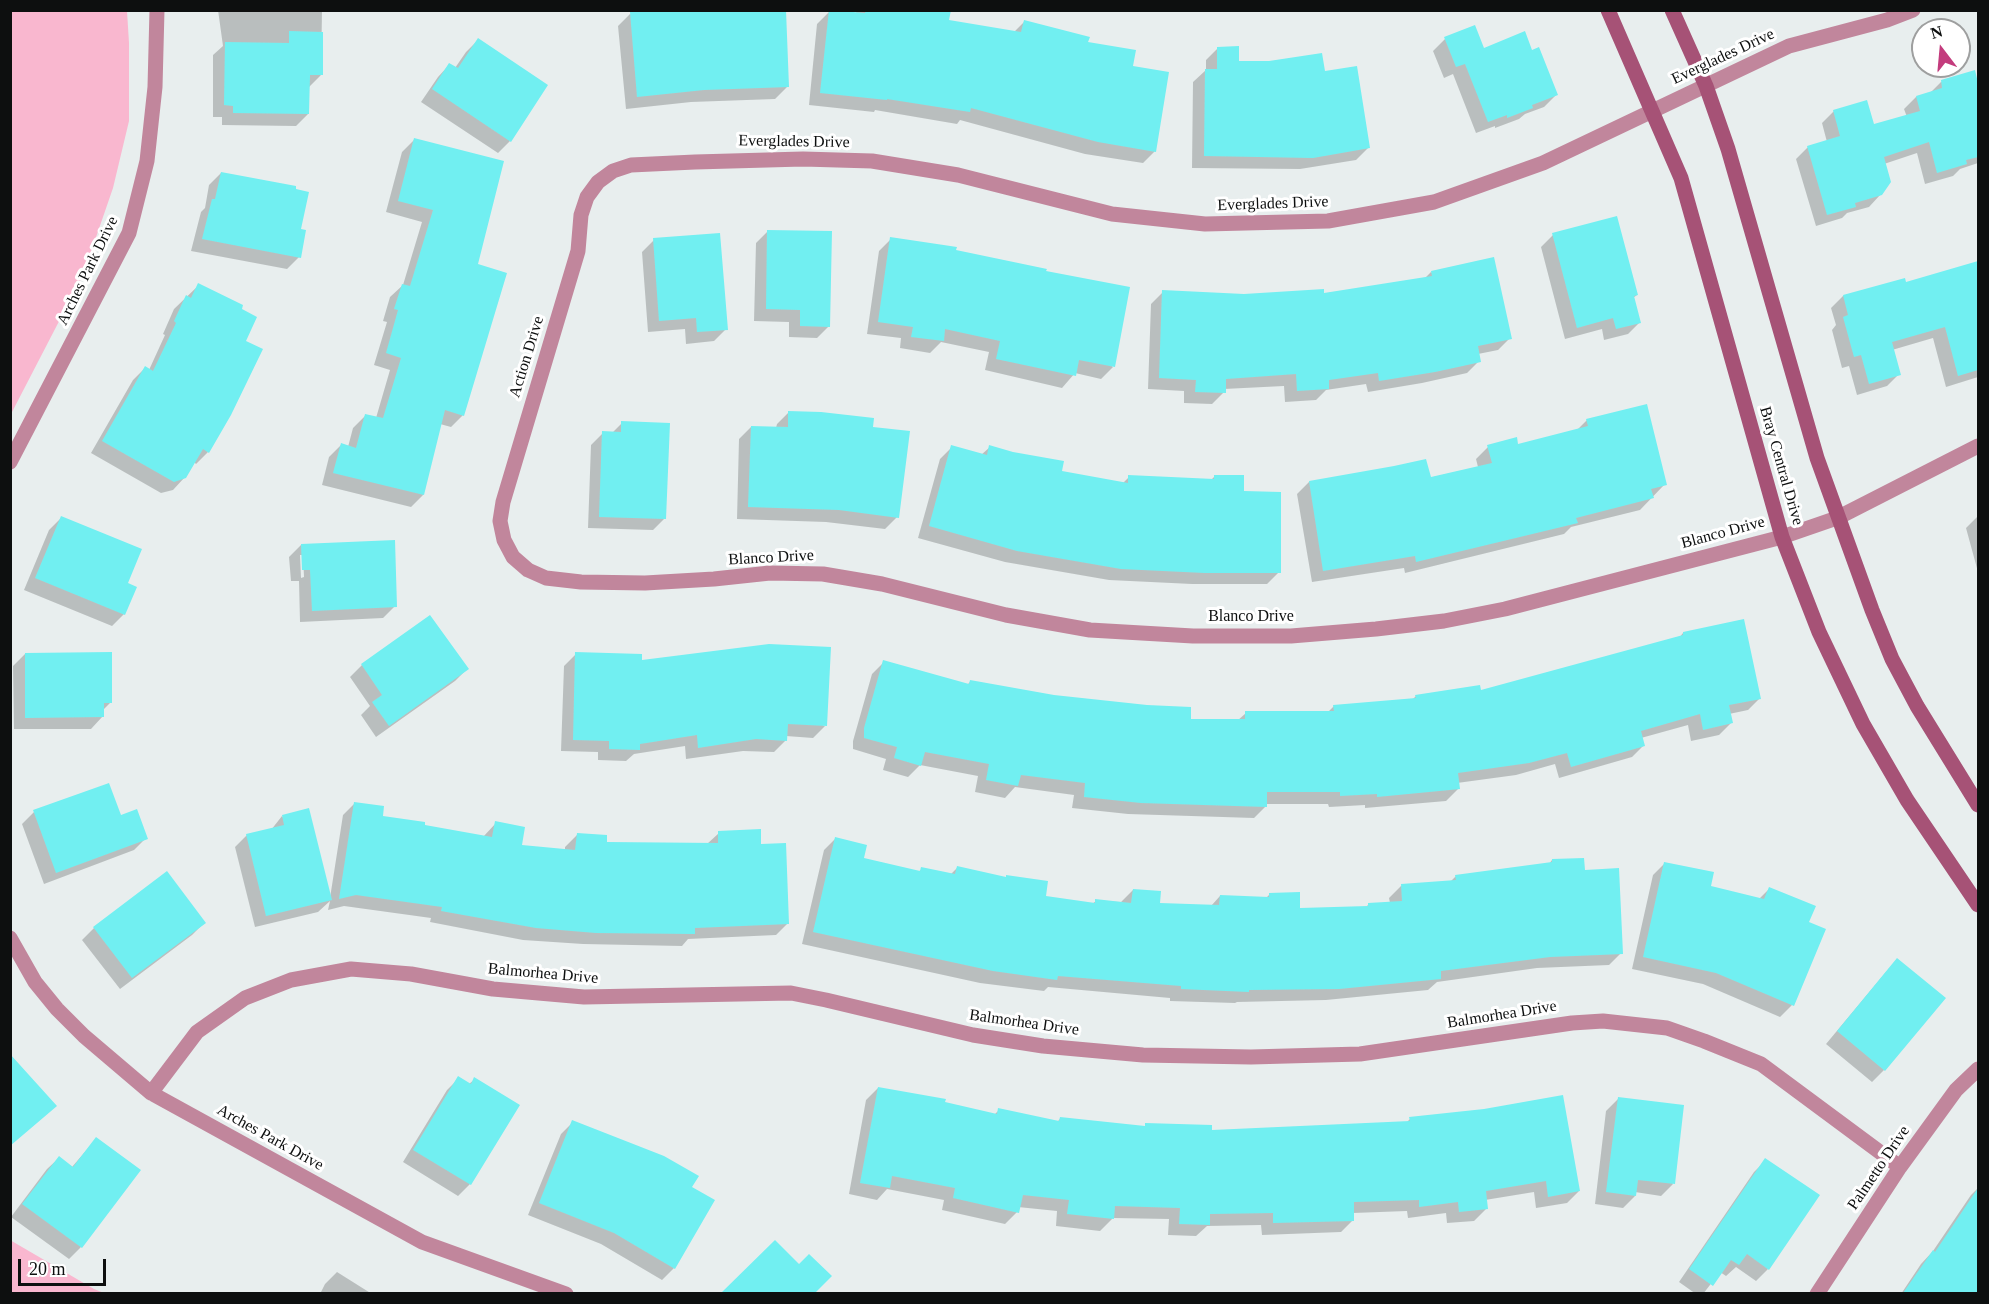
<!DOCTYPE html>
<style>
body{margin:0}
#map{position:relative;width:1989px;height:1304px;overflow:hidden;background:#e8eeee;font-family:"Times New Roman",serif}
canvas{display:block}
.frame{position:absolute;inset:0;border:12px solid #0d0f0f;pointer-events:none}
.north{position:absolute;left:1911px;top:18px;width:60px;height:60px;box-sizing:border-box;background:#fff;border:2px solid #9e9f9f;border-radius:50%;rotate:344deg;font-size:16px;font-weight:700;line-height:24px;text-align:center;color:#0d0f0f}
.north::after{content:'';display:block;margin:auto;width:21px;height:27px;background:#c33c7d;clip-path:polygon(50% 0,100% 100%,50% 72%,0 100%)}
.scale{position:absolute;left:18px;top:1259px;width:88px;height:27px;box-sizing:border-box;border:3px solid #0d0f0f;border-top:0;padding-left:8px;font-size:18px;line-height:21px;white-space:nowrap;color:#0d0f0f;-webkit-text-stroke:4px #fff;paint-order:stroke}
</style>
<div id="map">
<canvas width="1989" height="1304"></canvas>
<div class="frame"></div>
<div class="north">N</div>
<div class="scale">20 m</div>
</div>
<script>
const ctx = document.querySelector('canvas').getContext('2d');
ctx.lineJoin = 'round';
function fillPath(path, color) { ctx.fillStyle = color; ctx.fill(path, 'evenodd'); }
function trace(path, color, width, dash) { ctx.strokeStyle = color; ctx.lineWidth = width; ctx.lineCap = dash ? 'butt' : 'round'; ctx.setLineDash(dash || []); ctx.stroke(path); }
function write(font, color, halo, rows, align = 'center') {
  ctx.font = font + ' "Times New Roman",serif'; ctx.lineWidth = 6; ctx.setLineDash([]); ctx.textBaseline = 'middle'; ctx.strokeStyle = halo; ctx.fillStyle = color; for (const [text, x, y, turn = 0] of rows) {
    ctx.save(); ctx.translate(x, y); ctx.rotate((+turn || 0) * Math.PI / 180); ctx.textAlign = isNaN(turn) ? turn : align; if (halo) ctx.strokeText(text, 0, 0); ctx.fillText(text, 0, 0); ctx.restore();
  }
}
const green = new Path2D(`
 M11,10l116,1 2,32v78l-16,67 -30,87 -72,139z
 M10,1240l84,49 10,4h-93z`);
const shadow = new Path2D(`
 M218,10h104l-1,65 -12,12 -1,27 -12,12 -74,-1v-8h-9v-62l10,-9z
 M858,10h83l6,11 67,11 11,-11 61,22 45,24 24,84 -12,12 -58,-9 -125,-34 -3,4 -82,-14 -1,2 -65,-7 8,-81 12,-12 26,2z
 M630,14l157,73 -12,12 -84,3 -65,7 -8,-83z
 M1445,39l38,11 49,2 24,43 -12,12 -19,7 -6,5 -24,9v-2l-19,7 -23,-59 -9,4 -11,-27z
 M478,40l32,101 -12,12 -77,-51 17,-25 11,-12 6,3 11,-16z
 M1218,48l20,14 85,11 45,75 -12,12 -56,9 -108,-1 1,-86 13,-12v-10z
 M1974,72l4,16v75l-18,6 -7,7 -28,8 -8,-31 -33,11 -3,30 -12,13 -22,6 -5,5 -26,8 -20,-67 12,-12 19,-5 -5,-19 12,-12 39,15 34,-9 -3,-8 12,-12 14,-4 11,-11z
 M414,140l62,125 -13,150 -12,12 -11,-3 -17,71 -12,12 -89,-22 7,-28 12,-12 7,2 5,-19 12,-12 11,2 14,-48 -16,-5 13,-43 -4,-1 7,-24 13,-12 19,-63 -36,-10 16,-60z
 M221,173l78,57v27l-12,12 -96,-18 10,-39 4,-4 4,-23z
 M768,231l61,95 -12,12 -28,-1v-15l-35,-1 2,-78z
 M1553,235l84,60 -4,3 7,24 -12,12 -24,6 -2,-11 -37,10 -24,-92z
 M891,239l63,12 159,116 -12,12 -26,-6 -13,15 -77,-18 4,-18 -48,-10 -11,11 -30,-5 1,-10 -34,-4 12,-83z
 M654,240l72,89 -12,12 -28,3 -1,-15 -37,3 -6,-80z
 M1978,263v114l-32,10 -13,-49 -41,12 7,24 -12,12 -30,9 -8,-29 -7,2 -10,-38 4,-5 -5,-17 12,-12 62,-13z
 M1431,272l79,66 -12,12 -20,4 1,7 -12,12 -45,10 -54,9 -2,-8 -40,6 -10,10 -31,2 -1,-16 -60,3v3l-12,12 -28,-1v-12l-36,-2 3,-85 12,-12 81,3 78,-1 103,-16z
 M199,285l9,167 -12,12 -2,-2 -9,15 -12,13 -12,3 -70,-40 42,-73 12,-12 4,2 16,-35 -2,-1 11,-25z
 M789,412l83,16 25,89 -12,12 -59,-7 -89,-3 2,-80 12,-12 25,1 1,-4z
 M1587,420l78,64 -25,26 -69,17 -7,7 -159,39 -1,-5 -92,14 -15,-88 12,-12 120,-4 49,-11 -2,-8 12,-12 29,-1 59,-15z
 M622,423l43,95 -12,12 -65,-2 3,-83 12,-12h9z
 M952,447l29,8 9,-8 70,25 62,12 7,-7 82,3 4,-4 28,17 36,79 -12,12h-75l-83,-4 -104,-18 -87,-24 22,-79z
 M1978,516v56l-12,-44z
 M61,518l65,66 -2,30 -12,12 -88,-36 25,-60z
 M301,545l94,61 -12,12 -83,4 -1,-41h-8l-2,-24zM300,555h3l1,22 -3,1z
 M1683,633l77,65 -12,12 -19,4 2,9 -12,12 -28,6 -3,-16 -47,13 3,7 -12,12 -73,21 -4,-14 -39,11 -59,8 1,6 -12,12 -81,7v-3l-36,2 -1,-3h-62v2l-12,12 -126,-4 -56,-6 2,-13 -59,-8 -10,11 -30,-6 3,-16 -58,-11 -12,12 -25,-7 3,-11 -33,-10v-8l19,-67 12,-12 83,23 3,-3 219,38 48,1 9,-8h81l7,-7 78,-6 4,-4 63,-4 200,-54z
 M25,654l86,48 -8,8v6l-12,13h-77l-1,-63z
 M576,654l64,8 185,64 -12,12 -27,-2v4l-12,12 -31,-1 -57,8 -1,-13 -51,8 -8,7 -28,-1v-8l-37,-1 3,-85z
 M362,665l105,4 -12,12 -79,56 -15,-22 9,-9 -20,-29z
 M355,803l26,14 102,20 13,-14 24,24 45,3v-3l12,-12 28,8 102,1 12,-11 41,12 28,78 -12,12 -88,4 -6,7 -99,-2 -60,-4 -93,-18 1,-4 -87,-12 -16,4 2,-9 -12,11 -63,15 -20,-80 12,-12 24,-5 11,-14 48,82 13,-83z
 M34,812l86,5 26,21 -12,12 -90,34 -22,-60z
 M836,838l26,22 56,12 4,-3 28,6 7,-7 47,11 3,-3 37,22 48,6 4,-3 25,1 12,-12 25,14 53,2 9,-10 46,2 4,-4 29,15 66,-1 3,-3 22,-2 -1,-5 12,-12 49,-4 6,-6 93,-12 3,-4 32,11 37,82 -12,12 -72,3 -100,14 -9,8 -102,10 -89,2 -2,1 -65,-2v-3l-122,-11 -4,4 -64,-8 -178,-39 22,-94z
 M1665,863l44,24 50,12 10,-10 38,33 -15,83 -12,12 -77,-33 -71,-15 21,-94z
 M204,923l-12,12 -72,54 -38,-49 12,-12z
 M1886,972l-2,98 -12,12 -46,-38z
 M459,1078l10,6 6,-5 -5,105 -12,12 -55,-34 44,-72z
 M878,1088l116,27 5,-5 58,12 3,-3 83,9 3,-3 64,6 196,-8 4,-4 169,72 -12,12 -31,5 -2,-16 -49,8 1,9 -12,12 -27,2 -1,-10 -38,5 -1,-7 -54,2v7l-12,12 -79,3 -1,-10 -54,1 -11,10 -28,-1 1,-16 -56,-1 -13,13 -44,-5 1,-15 -39,-4 -1,5 -12,12 -63,-14 2,-10 -57,-11 -10,11 -28,-6 17,-94z
 M1618,1099l55,85 -12,12 -26,-4v4l-12,12 -28,-4 11,-93z
 M573,1122l117,65 -16,81 -12,12 -61,-36 -73,-29 33,-81z
 M96,1139l43,32 -58,76 -12,12 -58,-42 36,-48 12,-11 13,9z
 M1766,1160l2,109 -12,12 -20,-14 -10,9 -6,-4 -17,22h-7l-17,-12 75,-110z
 M1978,1188v106h-77l20,-30 12,-13 38,-56z
 M775,1242l24,24 31,10 -17,18h-90z
 M337,1272l35,22h-52l5,-10z`);
const building = new Path2D(`
 M650,10h136l3,77 -85,3 -67,7 -7,-85z
 M829,10l36,3 1,-3h85l-2,10 72,12 3,-12 66,17 -2,5 48,8 -3,16 36,6 -13,80 -58,-10 -127,-34 -1,4 -83,-13v1l-67,-7z
 M1475,25l9,23 41,-17 7,19 7,-3 19,48 -26,10 1,3 -26,10v-3l-19,7 -23,-58 -9,3 -12,-30z
 M289,31l34,1v43h-13l-1,39 -76,-1v-7l-9,-1 1,-63 64,1z
 M478,38l70,47 -37,57 -79,-53 17,-26 9,5z
 M1239,46v15h30l53,-8 3,18 32,-5 13,82 -57,10 -109,-2 1,-87h12v-22z
 M1975,70l3,13v74l-12,3 1,4 -30,9 -8,-31 -45,15 7,25 -9,13 -27,8 1,4 -29,8 -20,-69 33,-10 -7,-26 34,-10 7,24 46,-13 -4,-15 26,-8 -1,-8z
 M414,138l90,23 -26,103 29,9 -43,143 -19,-6 -21,85 -91,-22 8,-30 15,5 9,-34 18,4 18,-60 -15,-5 12,-43 -4,-1 8,-25 8,2 23,-76 -35,-9z
 M221,172l75,14v3l13,3 -8,37 5,1 -5,28 -99,-19 10,-40h3z
 M1617,216l21,79 -4,1 7,27 -25,6 -3,-11 -36,10 -25,-95z
 M767,230l65,1 -2,96 -30,-1v-16l-34,-1z
 M720,233l8,97 -31,2 -1,-14 -37,3 -6,-83z
 M890,237l67,10 -1,3 91,19 -1,2 84,16 -15,80 -36,-7 -3,16 -80,-17 4,-18 -55,-12 -1,12 -33,-4 2,-10 -35,-5z
 M1494,257l18,82 -34,7 3,16 -46,10 -56,9 -1,-8 -49,7v9l-32,2 -1,-17 -70,5v14l-31,-1 1,-12 -37,-2 3,-88 82,4 80,-5v4l108,-17 -1,-5z
 M1978,261v109l-20,6 -13,-49 -53,15 9,33 -32,9 -8,-29 -7,2 -11,-40 5,-2 -5,-20 62,-17 1,4z
 M198,283l45,22 -1,4 15,8 -11,24 17,8 -32,66 -22,38 -6,-4 -17,29 -12,4 -72,-41 43,-75 8,5 23,-48 -2,-2 12,-26 5,3z
 M1647,404l20,81 -16,4 3,9 -78,20 2,5 -162,39 -1,-6 -92,15 -14,-90 85,-15 32,-7 5,18 61,-14 -5,-18 30,-8 1,7 70,-18 -2,-7z
 M788,411l33,1 53,6 -1,9 37,4 -11,87 -60,-8 -91,-3 3,-81 37,1z
 M621,421l49,2 -4,96 -67,-2 3,-86 19,1z
 M951,445l36,10 2,-10 24,7 51,9 -2,10 66,12v-8l86,4v-4h30v16l37,1v81h-76l-84,-4 -104,-18 -88,-25z
 M61,516l81,33 -14,34 9,4 -12,28 -90,-37z
 M395,540l2,67 -85,4 -2,-41h-8l-1,-26z
 M430,615l39,54 -80,57 -17,-24 10,-7 -21,-31z
 M1744,619l17,80 -32,6 4,18 -30,7 -3,-16 -59,17 4,15 -74,21 -4,-14 -38,10 -71,10 2,16 -83,8v-3l-37,2v-4h-73v15l-126,-4 -57,-6 1,-14 -64,-8 -3,11 -32,-6 3,-16 -64,-12 -4,14 -27,-8 3,-11 -33,-9v-10l19,-68 86,24 1,-4 84,15 93,10 44,2v12h54v-8h89l-1,-6 83,-7 -1,-3 65,-10 1,5 202,-55v-3z
 M769,644l62,3 -4,79 -39,-2 -1,17 -31,-2 -58,9 -1,-13 -57,9v6l-31,-1v-8l-36,-1 2,-88 67,2v6z
 M112,652v51h-8v14l-79,1v-65z
 M109,783l12,32 16,-6 11,30 -92,34 -23,-63z
 M354,802l30,4 -1,10 42,6v3l67,12 3,-16 30,6 -3,18 53,5 2,-17 30,2v7l111,1v-12l43,-2v15l25,-1 3,81 -94,4v6l-99,-1 -60,-5 -95,-17 1,-4 -86,-12 -17,4z
 M309,808l23,92 -66,16 -20,-82 38,-9 -2,-10z
 M835,837l32,8 -3,13 56,13 1,-4 34,7 2,-8 49,11v-2l42,6 -2,15 49,7v-4l36,4 2,-14 28,2 -1,12 59,2 1,-10 49,2v-4l31,-1v16l68,-2v-3l34,-2 -1,-17 55,-4 -1,-5 97,-13v-3l32,-1 1,12 34,-2 4,86 -73,3 -109,14v8l-102,10 -90,1v2l-68,-3v-3l-123,-10 -1,4 -64,-9 -180,-39z
 M1664,862l50,10 -3,14 53,13 5,-12 47,19 -7,16 17,7 -32,77 -78,-33 -73,-16z
 M167,871l39,52 -74,55 -39,-51z
 M1897,958l49,40 -61,73 -48,-40z
 M10,1054l47,52 -47,40z
 M458,1076l13,8 3,-7 46,28 -49,80 -58,-35z
 M878,1087l68,12 -1,3 52,12 1,-6 61,13 1,-4 85,9v-3l67,2v5l198,-9 -1,-4 75,-8 79,-14 17,96 -32,6 -2,-16 -60,10 2,18 -29,3 -1,-10 -39,5v-7l-65,2v19l-81,2v-10l-63,1v11l-31,-1 1,-16 -65,-2 -1,13 -47,-5 2,-14 -46,-5 -4,18 -66,-15 2,-10 -63,-12 -2,12 -30,-5z
 M1618,1097l66,8 -9,79 -37,-4 -2,16 -30,-4z
 M572,1120l92,36 35,20 -7,11 23,13 -40,69 -61,-36 -75,-30z
 M96,1137l45,33 -59,78 -60,-44 37,-48 14,11z
 M1765,1158l55,37 -51,75 -22,-16 -8,11 -8,-5 -18,26 -24,-17z
 M1978,1188v105h-75l30,-43 2,2z
 M775,1240l24,24 10,-10 23,22 -17,17h-94z`);
const street = new Path2D(`
 M1913,10l-26,10 -98,26 -246,117 -109,39 -106,19 -123,3 -93,-10 -154,-39 -86,-14 -69,-2 -108,3 -64,3 -18,6 -15,11 -11,15 -6,18 -3,36 -75,251 -3,19 4,19 9,17 15,13 18,8 35,4 64,1 69,-4 56,-6 53,1 59,10 124,31 84,15 103,6h98l85,-7 68,-8 61,-12 277,-72 55,-19 141,-72
 M10,462l119,-229 18,-72 8,-74 2,-77
 M10,938l25,44 22,27 27,27 67,57 271,149 144,52
 M151,1093l46,-61 48,-34 46,-18 60,-11 60,5 82,15 91,8 207,-4 35,7 147,35 70,11 100,9 108,2 109,-3 212,-31 31,-2 64,7 37,13 57,23 139,103
 M1817,1294l83,-127 56,-77 22,-21`);
const secondary = new Path2D(`
 M1608,10l73,168 101,359 37,95 44,92 44,76 71,105
 M1672,10l34,76 22,63 89,309 55,152 20,49 25,47 61,99`);
const streetNames = [
 ["Everglades Drive",1723,57,-25],
 ["Everglades Drive",794,142,1],
 ["Everglades Drive",1273,204,-2],
 ["Arches Park Drive",88,271,-64],
 ["Action Drive",527,357,-73],
 ["Bray Central Drive",1781,466,74],
 ["Blanco Drive",1723,533,-15],
 ["Blanco Drive",771,558,-3],
 ["Blanco Drive",1251,617],
 ["Balmorhea Drive",543,974,5],
 ["Balmorhea Drive",1502,1015,-9],
 ["Balmorhea Drive",1024,1023,8],
 ["Arches Park Drive",270,1138,29],
 ["Palmetto Drive",1879,1168,-56]
];
fillPath(green, '#f9b7cf');
fillPath(shadow, '#0003');
fillPath(building, '#71eff1');
trace(street, '#c1869c', 15);
trace(secondary, '#a65276', 15);
write('16px', '#0d0f0f', '#fff', streetNames);
</script>
